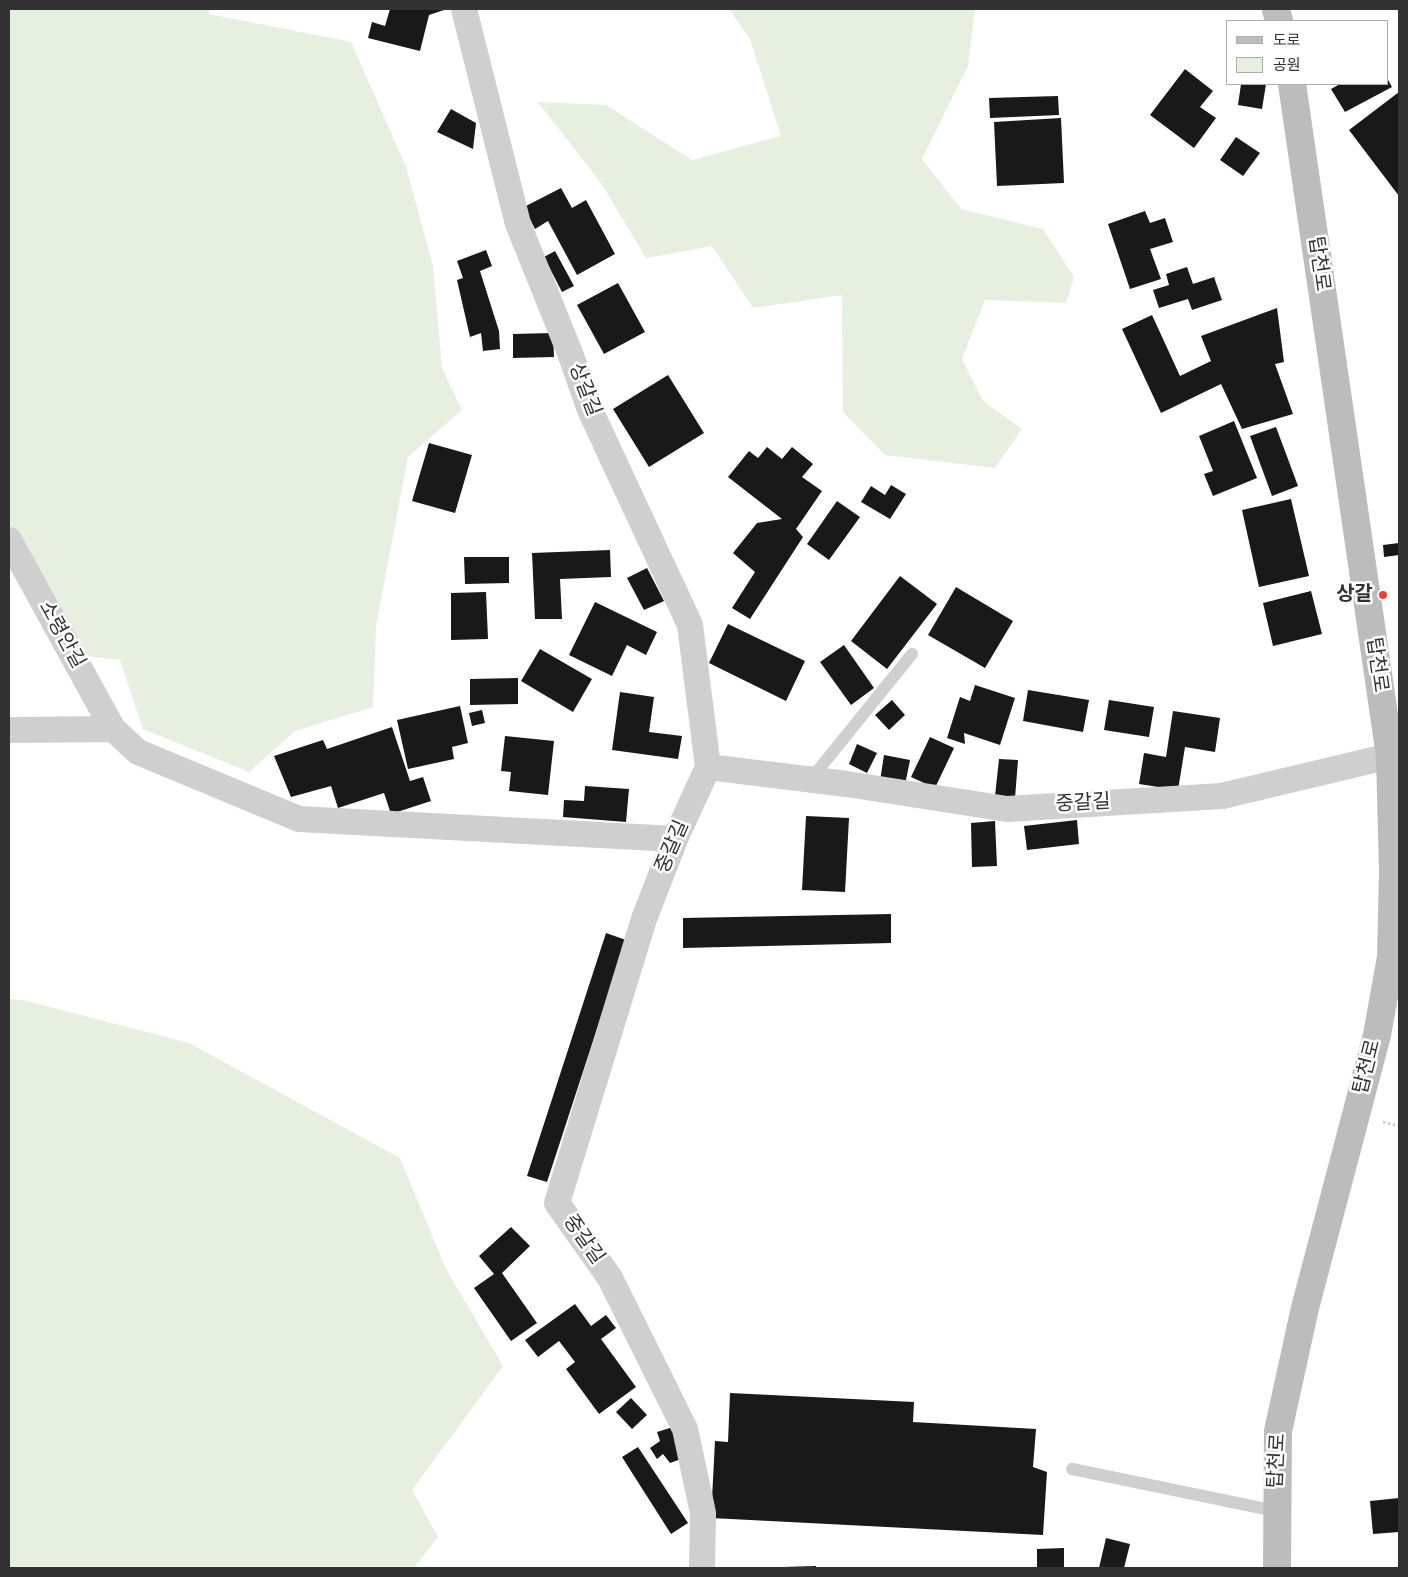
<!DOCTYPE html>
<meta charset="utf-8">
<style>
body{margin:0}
#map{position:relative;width:1408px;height:1577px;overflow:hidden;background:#fff;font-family:Jost,"Noto Sans KR",sans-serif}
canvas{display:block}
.frame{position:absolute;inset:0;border:10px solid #323232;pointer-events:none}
.legend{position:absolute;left:1226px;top:20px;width:162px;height:65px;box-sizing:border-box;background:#fff;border:1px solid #adadad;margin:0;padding:6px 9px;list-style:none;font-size:15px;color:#323232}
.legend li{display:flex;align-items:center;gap:10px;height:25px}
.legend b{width:25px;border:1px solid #adadad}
</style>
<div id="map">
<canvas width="1408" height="1577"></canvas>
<div class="frame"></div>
<ul class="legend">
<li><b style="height:6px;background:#bcbcbc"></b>도로</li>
<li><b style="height:14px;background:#e6efe0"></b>공원</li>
</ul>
</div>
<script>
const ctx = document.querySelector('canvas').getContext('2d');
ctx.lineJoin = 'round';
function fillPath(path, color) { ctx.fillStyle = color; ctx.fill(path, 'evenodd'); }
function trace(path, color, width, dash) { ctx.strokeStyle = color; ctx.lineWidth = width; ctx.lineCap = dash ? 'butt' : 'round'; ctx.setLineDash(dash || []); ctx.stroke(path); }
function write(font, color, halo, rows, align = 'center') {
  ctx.font = font + ' Jost,"Noto Sans KR",sans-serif'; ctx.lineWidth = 5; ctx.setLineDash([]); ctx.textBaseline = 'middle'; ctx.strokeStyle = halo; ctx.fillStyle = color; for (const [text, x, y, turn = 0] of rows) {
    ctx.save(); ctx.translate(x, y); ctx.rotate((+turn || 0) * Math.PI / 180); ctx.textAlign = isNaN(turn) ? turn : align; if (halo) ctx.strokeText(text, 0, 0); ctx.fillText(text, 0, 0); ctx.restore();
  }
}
const green = new Path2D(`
 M9,9h200v5l142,28 55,125 27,99 9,102 20,42 -54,47 -32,169 -3,81 -78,24 -46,41 -106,-43 -23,-69 -35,-4 -76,-119z
 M729,9h246l-7,57 -46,93 39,50 82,20 31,48 -8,26 -81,-3 -23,59 21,42 39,28 -27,39 -110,-13 -42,-43 -1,-117 -89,13 -41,-62 -66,12 -45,-75 -63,-81 68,3 86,55 89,-24 -31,-97z
 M9,999l14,1 166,43 211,115 46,111 57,97 -91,124 26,47 -24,31h-405z`);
const building = new Path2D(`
 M390,9h57l-18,6 -9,36 -52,-13 4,-16 13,4z
 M1185,69l28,22 -13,16 16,11 -22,30 -44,-33z
 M1387,78l5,9 -47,25 -14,-23 9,-5h47z
 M1241,84h25l-4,25 -24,-4z
 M1399,92v104l-50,-66z
 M1058,96l1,19 -69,3 -1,-20z
 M451,109l25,14 -3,26 -36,-17z
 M1061,118l3,65 -67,3 -3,-64z
 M1236,137l24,16 -17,23 -23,-16z
 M561,188l11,20 14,-8 29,54 -38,21 -29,-54 -13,8 -11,-22z
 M1145,211l5,12 15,-5 8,24 -23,7 11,30 -31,10 -22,-65z
 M486,250l6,16 -12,5 19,60 1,18 -17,2 -2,-18 -11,4 -13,-57 6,-2 -6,-17z
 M555,251l19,35 -12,6 -18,-35z
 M1187,267l6,17 21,-7 8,23 -30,10 -4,-11 -29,9 -6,-18 16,-5 -3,-11z
 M618,283l27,49 -41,22 -27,-49z
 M1277,308l7,54 -9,2 18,50 -51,15 -21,-45 -60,29 -39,-84 30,-14 28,61 31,-15 -10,-25z
 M553,333l1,24 -41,1v-24z
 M668,375l36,58 -55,34 -36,-58z
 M1234,421l23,57 -44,18 -9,-22 9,-3 -14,-35z
 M1276,427l22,59 -26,10 -22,-60z
 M429,443l43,12 -17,58 -43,-12z
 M767,447l15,12 10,-12 21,17 -11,13 20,14 -26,38 7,8 -53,82 -18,-11 23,-36 -22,-19 24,-30 25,-4 -54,-42 21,-26 9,7z
 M891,485l15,9 -16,25 -29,-17 10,-16 14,9z
 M1291,499l18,77 -50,11 -17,-77z
 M837,501l23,16 -31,43 -22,-16z
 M1399,543v12l-15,2 -1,-12z
 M610,550l1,27 -51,2 2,40h-27l-3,-66z
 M464,557h45v26l-44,1z
 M647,568l17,33 -20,9 -17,-32z
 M900,576l37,28 -50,65 -36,-28z
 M956,587l57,34 -28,47 -57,-33z
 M1311,591l11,43 -49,12 -10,-43z
 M486,592l2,47 -37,1v-47z
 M595,602l62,30 -11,23 -19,-10 -15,31 -43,-21z
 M728,624l77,37 -19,40 -77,-38z
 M844,645l30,43 -23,17 -31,-43z
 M540,649l52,30 -19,33 -52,-31z
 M518,678v26l-48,1v-26z
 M975,685l40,13 -15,47 -36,-12 1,11 -18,-6 13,-41 10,4z
 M1028,690l61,10 -6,32 -60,-11z
 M620,692l34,5 -5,35 33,4 -4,23 -66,-9z
 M892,700l13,15 -16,15 -14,-15z
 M1109,700l45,7 -5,30 -45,-7z
 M460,706l8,37 -16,4 2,12 -46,10 -11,-49z
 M482,710l3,13 -13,3 -3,-13z
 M1173,711l47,7 -5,34 -30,-5 -7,43 -39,-6 5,-31 22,4z
 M392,727l18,54 13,-4 8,24 -40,13 -7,-21 -46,15 -7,-22 -40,11 -17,-41 49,-16 4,9z
 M505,736l49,5 -6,54 -39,-4 2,-19 -10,-1z
 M930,737l24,11 -19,40 -24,-11z
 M857,744l20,9 -10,20 -18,-9z
 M884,755l26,5 -5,25 -25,-4z
 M999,759l19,1 -3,38 -20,-2z
 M585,786l44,3 -3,33 -63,-5 1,-17 20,1z
 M806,816l43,2 -4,74 -43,-2z
 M1077,820l2,24 -52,6 -3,-24z
 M995,821l2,45 -25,1 -1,-44z
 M891,914v29l-208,5v-30z
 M606,933l20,7 -79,242 -20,-6z
 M511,1227l19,19 -28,27 35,50 -26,18 -37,-53 20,-14 -15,-18z
 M575,1304l16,22 15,-11 10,13 -15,11 35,48 -37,27 -33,-45 9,-7 -16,-21 -21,16 -13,-17z
 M730,1393l184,9 -1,20 123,7 -3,38 14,5 -4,63 -332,-17 4,-77 13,1z
 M631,1398l16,17 -15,14 -16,-17z
 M673,1427l11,31 -14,5 -7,-9 -6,5 -7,-11 10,-7 -3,-9z
 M638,1447l50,76 -17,11 -49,-77z
 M1399,1498v34l-26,2 -3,-33z
 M1106,1538l24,6 -6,24h-25z
 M1064,1548v20h-27v-19z
 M816,1566v2h-34v-1z`);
const path = new Path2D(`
 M1383,1122l16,4`);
const lane = new Path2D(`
 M811,779l101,-125
 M1072,1469l204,42`);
const street = new Path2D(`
 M464,9l54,215 52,129 20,57 100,215 18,142
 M9,540l104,189
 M9,730l104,-1 25,23 161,67 376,20
 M702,1568l1,-55 -18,-84 -75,-151 -53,-75 87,-284 31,-80 33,-72 139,17 160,25 215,-13 168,-40`);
const secondary = new Path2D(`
 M1276,9l3,12
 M1277,1568l1,-137 27,-123 72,-273 14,-78 2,-85 -3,-116 -98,-672`);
const markers = [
 [1383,595,5,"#e94134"]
];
const streetNames = [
 ["탑천로",1318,264,82],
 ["상갈길",584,390,69],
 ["소령안길",61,635,61],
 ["탑천로",1376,665,82],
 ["중갈길",1083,804,-3],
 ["중갈길",673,847,-67],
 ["탑천로",1368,1067,-76],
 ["중갈길",583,1240,55],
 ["탑천로",1278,1461,-87]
];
const poiNames = [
 ["상갈",1373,595]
];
fillPath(green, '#e6efe0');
fillPath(building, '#191919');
trace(path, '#cfcfcf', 3, [2.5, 2.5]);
trace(lane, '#cfcfcf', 12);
trace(street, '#cfcfcf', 26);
trace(secondary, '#bcbcbc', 28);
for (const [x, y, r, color] of markers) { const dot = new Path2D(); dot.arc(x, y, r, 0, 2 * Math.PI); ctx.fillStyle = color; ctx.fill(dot); trace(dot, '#fff', 2); }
write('20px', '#323232', '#fff', streetNames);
write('bold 20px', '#323232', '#fff', poiNames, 'right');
</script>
